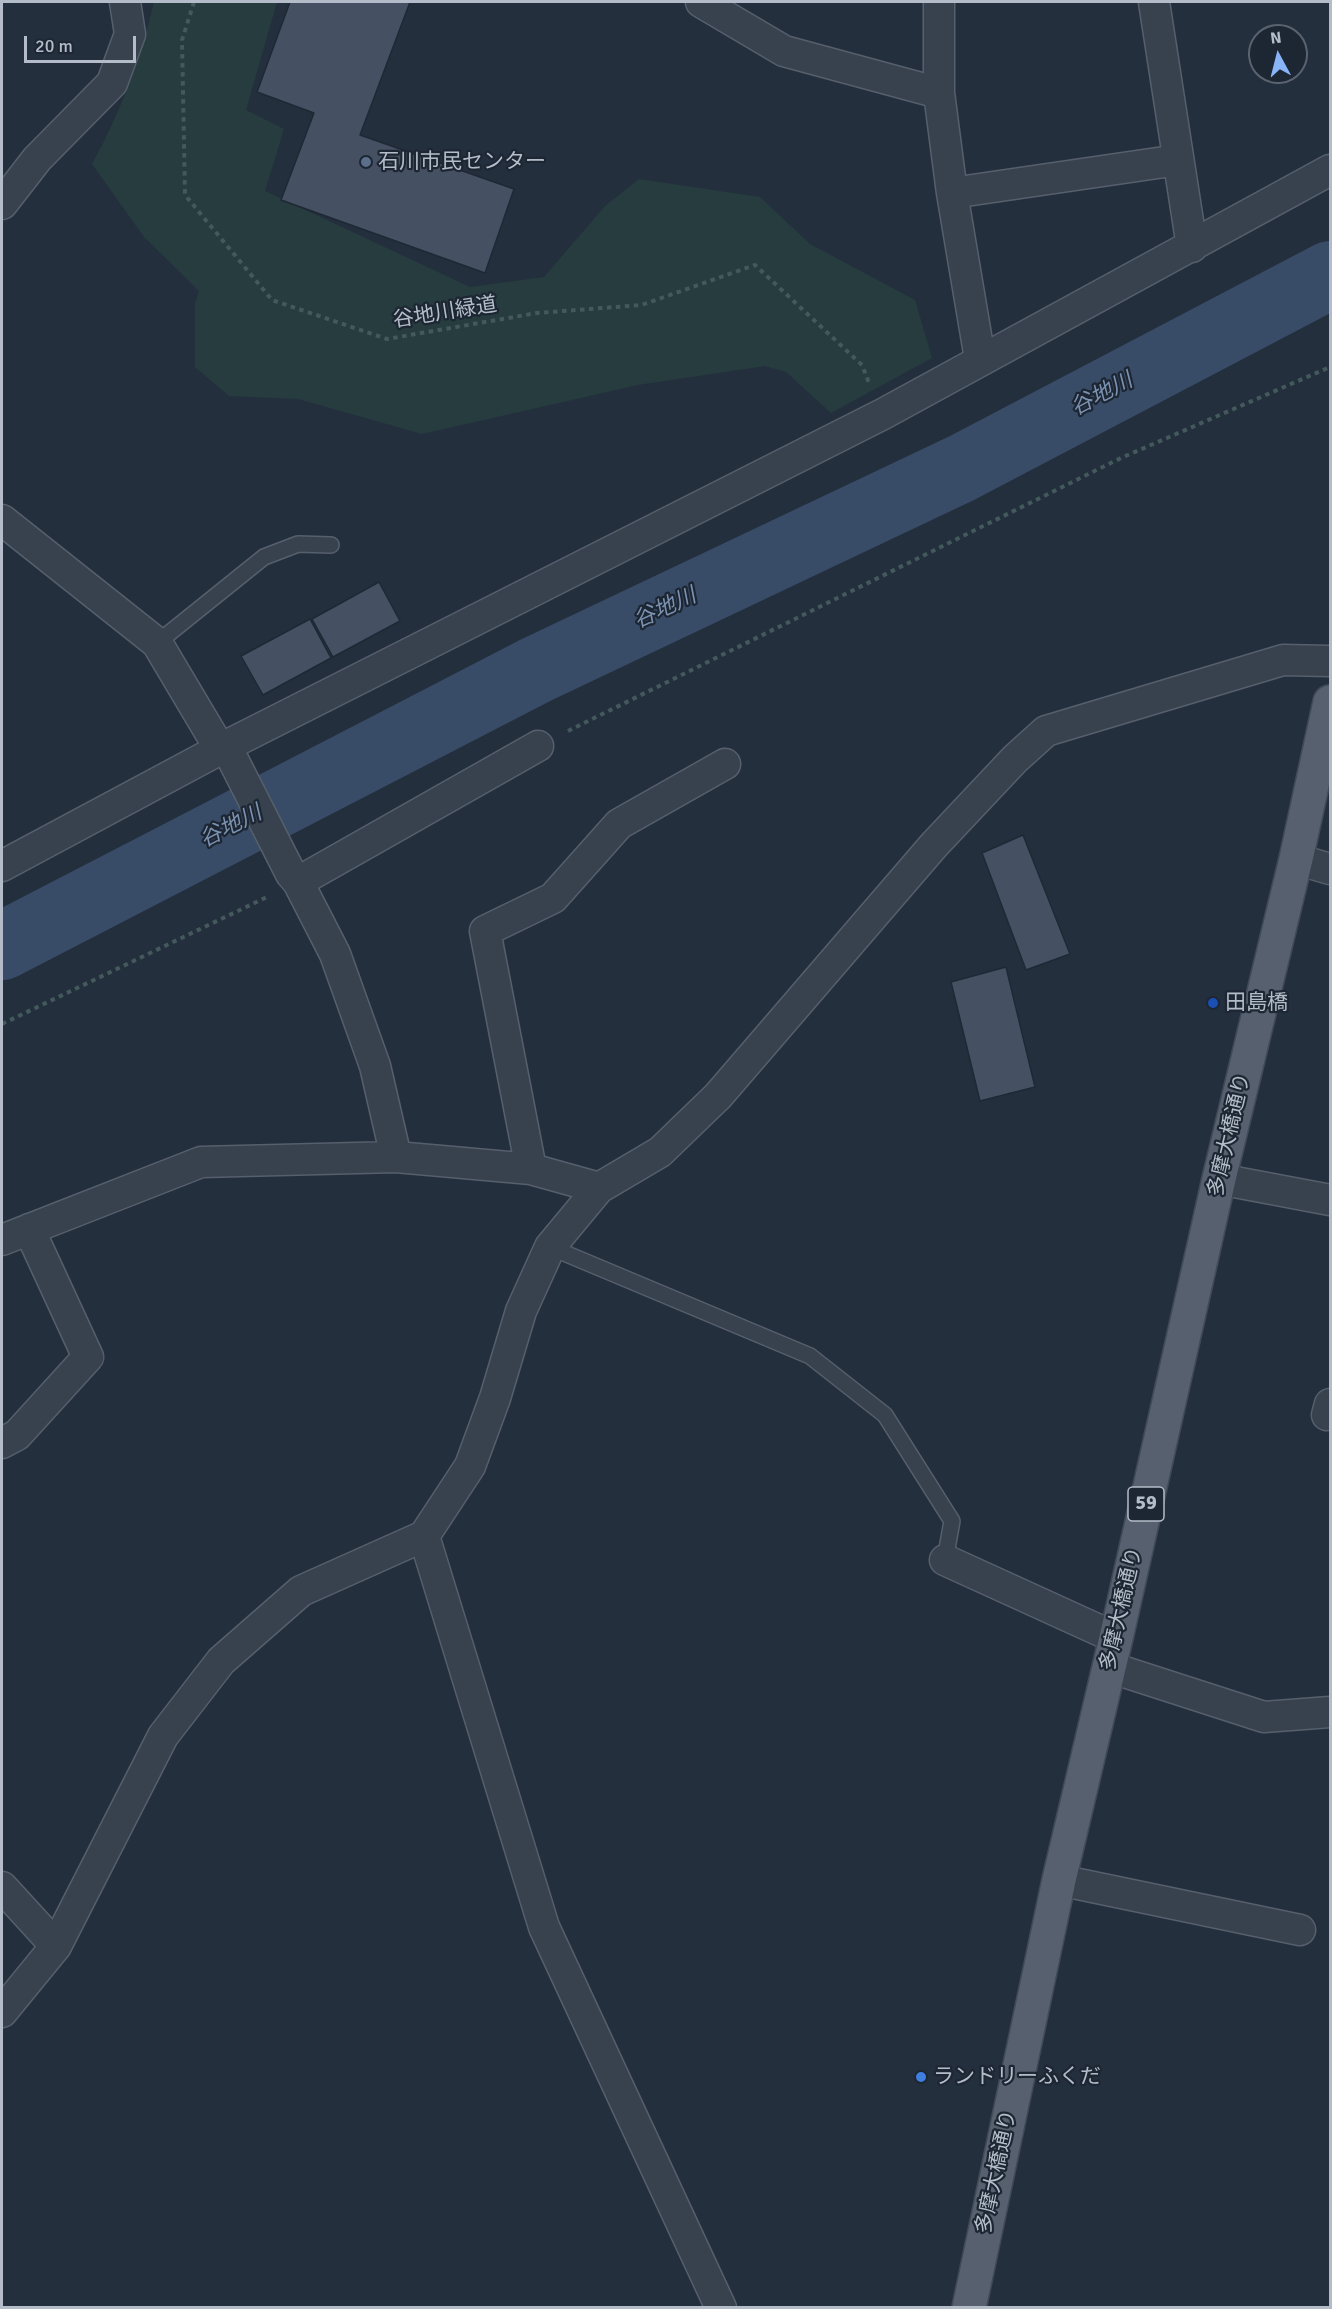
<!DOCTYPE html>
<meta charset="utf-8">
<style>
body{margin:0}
#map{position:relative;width:1332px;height:2309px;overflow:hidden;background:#242f3e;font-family:Signika,sans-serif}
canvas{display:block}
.frame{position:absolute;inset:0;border:3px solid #b4bcc9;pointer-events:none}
.north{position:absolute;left:1248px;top:24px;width:60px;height:60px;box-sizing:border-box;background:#1d2633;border:2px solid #59626f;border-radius:50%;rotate:353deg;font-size:16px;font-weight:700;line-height:24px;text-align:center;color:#b4bcc9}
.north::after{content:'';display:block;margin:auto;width:21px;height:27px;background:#8ab4f8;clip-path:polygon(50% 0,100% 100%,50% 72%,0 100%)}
.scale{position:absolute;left:24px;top:36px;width:112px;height:27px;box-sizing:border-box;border:3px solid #b4bcc9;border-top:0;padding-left:8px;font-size:18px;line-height:21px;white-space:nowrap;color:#b4bcc9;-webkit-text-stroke:4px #1d2633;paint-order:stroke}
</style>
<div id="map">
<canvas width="1332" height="2309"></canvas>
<div class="frame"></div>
<div class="north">N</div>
<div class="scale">20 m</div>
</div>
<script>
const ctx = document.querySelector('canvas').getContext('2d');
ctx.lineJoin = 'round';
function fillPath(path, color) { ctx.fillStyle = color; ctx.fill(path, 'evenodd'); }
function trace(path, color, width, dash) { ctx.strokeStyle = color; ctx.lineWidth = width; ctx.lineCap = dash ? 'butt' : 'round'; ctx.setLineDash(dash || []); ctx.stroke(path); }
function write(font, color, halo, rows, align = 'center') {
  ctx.font = font + ' Signika,"Noto Sans JP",sans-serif'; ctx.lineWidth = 4.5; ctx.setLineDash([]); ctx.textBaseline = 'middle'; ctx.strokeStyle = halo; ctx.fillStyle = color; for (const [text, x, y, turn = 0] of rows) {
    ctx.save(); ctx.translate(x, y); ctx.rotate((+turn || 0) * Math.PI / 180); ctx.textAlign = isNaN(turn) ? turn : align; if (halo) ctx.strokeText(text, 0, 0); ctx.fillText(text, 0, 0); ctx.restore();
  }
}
const green = new Path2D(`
 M154,2h123l-31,108 38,19 -19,62 205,96 74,-10 61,-71 34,-27 121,18 50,47 105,56 17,58 -101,55 -45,-41 -21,-6 -127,19 -216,49 -124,-35 -69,-3 -34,-29v-63l4,-13 -55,-54 -52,-73c28,-50 49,-107 62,-162z`);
const river = new Path2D(`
 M2,946l534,-276 426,-202 368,-193`);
const building = new Path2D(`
 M290,2h120l-50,133 154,54 -29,84 -204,-73 33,-87 -57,-21z
 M1296,49l5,20 -5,2z
 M1262,72h28l-10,2 2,6 -10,3 -2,-5 -7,1z
 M379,582l21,39 -67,36 -21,-38z
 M310,619l21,39 -68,37 -22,-39z
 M1023,835l47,119 -44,16 -44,-117z
 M1006,967l29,120 -55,14 -29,-119z`);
const path = new Path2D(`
 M194,2l-12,38 3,155 87,105 115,39 150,-26 105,-8 113,-40 107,100 7,18
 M568,731l553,-273 209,-91
 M2,1024l265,-127`);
const lane = new Path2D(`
 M157,643l107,-86 34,-13 33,1
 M550,1247l260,109 75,59 67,106 -7,39`);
const street = new Path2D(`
 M701,2l83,49 155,42
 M939,2v91l13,100 28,166
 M1154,2l38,245
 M952,193l226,-33
 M2,204l35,-45 75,-76 18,-49 -5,-32
 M2,520l155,123 63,106
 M226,746l65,128 7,8 37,72 40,112 21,91
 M1296,859l34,10
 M2,866l224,-120 657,-332 447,-244
 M298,882l240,-136
 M531,1169l-46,-238 68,-33 66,-74 106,-60
 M1219,1179l111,21
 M2,1240l199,-78 195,-5 135,12 68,19
 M1327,1415l3,-11
 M2,1443l15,-8 71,-78 -59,-128
 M424,1536l120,391 177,381
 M945,1560l171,78
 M1109,1667l155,50 66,-5
 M1059,1880l241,50
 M2,1887l54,59
 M2,2012l54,-66 107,-210 58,-75 80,-70 123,-55 46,-70 25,-68 26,-87 29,-64 49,-59 61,-36 58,-56 216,-251 81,-86 31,-28 237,-71 47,1`);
const primary = new Path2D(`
 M969,2308l90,-428 57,-242 103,-459 77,-320 34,-157`);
const markers = [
 [366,162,6,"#5c6f8a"],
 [1213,1003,6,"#1a4fb4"],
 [921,2077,6,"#3f7fe0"]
];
const shields = [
 [1146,1504,36]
];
const shieldNames = [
 ["59",1146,1504]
];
const poiNames = [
 ["石川市民センター",378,162],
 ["田島橋",1225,1003],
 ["ランドリーふくだ",933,2077]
];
const streetNames = [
 ["谷地川緑道",445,313,-9],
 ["多摩大橋通り",1230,1135,-77],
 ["多摩大橋通り",1122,1609,-77],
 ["多摩大橋通り",997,2172,-78]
];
const waterNames = [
 ["谷地川",1102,395,-28],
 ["谷地川",665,609,-25],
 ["谷地川",231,827,-27]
];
fillPath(green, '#263c3f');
trace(river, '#394c67', 68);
fillPath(building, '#455162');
trace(building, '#1f2835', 1.5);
trace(lane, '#565f6c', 18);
trace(street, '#565f6c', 33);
trace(primary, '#414a57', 36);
trace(path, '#44595c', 4, [4.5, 4.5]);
trace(lane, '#38414e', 15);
trace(street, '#38414e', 30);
trace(primary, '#56606e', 33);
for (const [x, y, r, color] of markers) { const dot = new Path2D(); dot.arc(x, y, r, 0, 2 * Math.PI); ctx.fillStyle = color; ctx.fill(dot); trace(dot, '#1d2633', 2); }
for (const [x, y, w] of shields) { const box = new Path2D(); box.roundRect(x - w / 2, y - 17, w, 34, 4.5); ctx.fillStyle = '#1d2633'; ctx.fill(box); trace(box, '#b4bcc9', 1.5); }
write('bold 20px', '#b4bcc9', null, shieldNames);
write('21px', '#b4bcc9', '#1d2633', poiNames, 'left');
write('21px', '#b4bcc9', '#1d2633', streetNames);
write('italic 22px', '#7c92b1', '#1d2633', waterNames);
</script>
